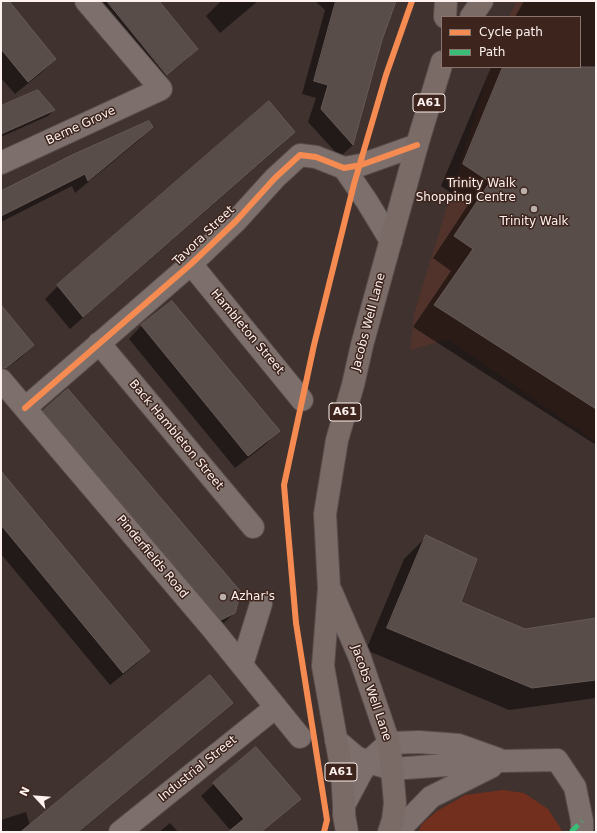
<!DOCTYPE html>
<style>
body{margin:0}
#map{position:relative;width:597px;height:833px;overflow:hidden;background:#40322f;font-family:"DejaVu Sans",sans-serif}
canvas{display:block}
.frame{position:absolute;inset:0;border:2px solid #fdf2ef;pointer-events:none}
.legend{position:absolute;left:441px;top:16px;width:140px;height:52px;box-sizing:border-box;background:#3d241d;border:1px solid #8a7671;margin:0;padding:5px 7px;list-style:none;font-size:12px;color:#fdf2ef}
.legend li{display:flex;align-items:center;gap:8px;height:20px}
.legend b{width:20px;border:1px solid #8a7671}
.north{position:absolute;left:16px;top:777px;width:40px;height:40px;-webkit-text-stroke:3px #3d241d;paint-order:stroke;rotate:296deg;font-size:11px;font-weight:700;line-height:16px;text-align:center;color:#fdf2ef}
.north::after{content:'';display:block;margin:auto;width:14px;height:18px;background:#fdf2ef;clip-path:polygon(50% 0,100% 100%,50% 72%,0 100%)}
</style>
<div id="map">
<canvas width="597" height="833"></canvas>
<div class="frame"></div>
<ul class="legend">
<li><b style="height:5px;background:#f68b52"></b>Cycle path</li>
<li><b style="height:5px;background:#3abd76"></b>Path</li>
</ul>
<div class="north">N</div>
</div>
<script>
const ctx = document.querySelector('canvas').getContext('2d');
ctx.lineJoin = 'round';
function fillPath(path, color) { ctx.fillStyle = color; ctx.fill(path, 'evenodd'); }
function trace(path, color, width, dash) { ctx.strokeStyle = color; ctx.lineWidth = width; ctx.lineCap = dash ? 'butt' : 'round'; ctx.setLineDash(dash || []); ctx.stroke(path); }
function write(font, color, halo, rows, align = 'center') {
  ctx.font = font + ' "DejaVu Sans",sans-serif'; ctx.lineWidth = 3; ctx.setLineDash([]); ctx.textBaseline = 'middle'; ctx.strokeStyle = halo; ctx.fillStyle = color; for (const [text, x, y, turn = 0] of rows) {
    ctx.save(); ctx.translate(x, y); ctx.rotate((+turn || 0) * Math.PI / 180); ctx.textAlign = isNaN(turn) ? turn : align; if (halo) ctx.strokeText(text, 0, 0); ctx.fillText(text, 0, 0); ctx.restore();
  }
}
const built = new Path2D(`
 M517,1h79v441l-148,-103 -38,11 4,-36 76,-247h90v-50h-71z`);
const green = new Path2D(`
 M503,790l21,3 24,16 15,23h-145l4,-8 15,-13 28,-16z`);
const shadow = new Path2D(`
 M1,1h7l47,58 -13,13 -27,22 -14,-16z
 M84,1h74l39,48 -13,13 -31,25z
 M221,1h37l-38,32 -14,-17z
 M315,1h80l-14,38 -28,106 -13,12 -32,-35 8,-24 -14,-4 23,-84z
 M524,1h72v444l-183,-118 38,-56 -18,-13 35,-53 -27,-19 50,-119h89v-50h-65z
 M268,102l25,30 -12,13 -211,184 -25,-30 13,-13z
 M1,107l53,3 -6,6 -47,21z
 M151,127l-12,13 -64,53 -3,-7 -71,36v-30z
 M172,302l106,129 -12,13 -31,24 -106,-129 12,-13z
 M1,307l32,38 -13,13 -19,15z
 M44,411l190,202 -13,13 -190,-202z
 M1,474l148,177 -13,13 -26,21 -109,-131z
 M426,537l33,65 66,28 71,-11v79l-87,12 -143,-60 38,-91z
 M231,703l-12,12 -140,117h-34z
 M214,784l85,14 -37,34h-32l1,-1 -30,-35z
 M26,812l6,20h-31v-12z
 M170,823l8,9h-19z`);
const building = new Path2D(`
 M1,1h8l47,58 -28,23 -27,-33z
 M107,1h52l39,48 -31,26z
 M336,1h60l-14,39 -29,105 -32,-36 7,-24 -14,-4z
 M503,67h93v342l-162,-104 39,-56 -19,-13 36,-54 -27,-18z
 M38,90l17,20 -54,24v-28z
 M269,101l26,31 -212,185 -26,-32z
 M149,121l4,6 -65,54 -3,-7 -84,42v-25l71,-36z
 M172,301l108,130 -32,25 -107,-131z
 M1,305l33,40 -28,23h-5z
 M68,389l173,203 -6,21 -14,7 -178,-209z
 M1,471l149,180 -27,22 -122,-148z
 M426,535l51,24 -16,43 64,27 71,-11v62l-64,8 -145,-60z
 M210,675l23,28 -18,15 -137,114h-57z
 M256,747l45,52 -40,33h-33l16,-13 -31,-36z`);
const minor = new Path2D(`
 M1,163l160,-74 -75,-88
 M344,168l22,32 25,41
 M191,264l111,136
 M99,343l154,184
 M1,380l210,247 89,110
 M25,408l166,-144 45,-43 39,-43 25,-23 16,2 28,11 17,-3 56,-20
 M242,665l19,-61
 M336,740l20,17 12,5 24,7 111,-8 54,-1 18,27 7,34v11
 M344,805l17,-32 7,-11 21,-19 30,-1 40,3 39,14
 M120,832l156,-125
 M397,832l34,-35 60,-30`);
const trunk = new Path2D(`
 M445,17l1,-16
 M471,17l11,-16
 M331,591l29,67 29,85 3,26 3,34 -2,17 -4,12
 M347,832l-3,-17v-10l-2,-33 -19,-106 6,-78 -4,-74 12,-74 16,-55 9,-40 55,-200 25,-83`);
const quiet = new Path2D(`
 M571,832l11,-11`);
const cycleway = new Path2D(`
 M25,408l166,-144 45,-43 39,-43 25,-23 16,2 28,11 17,-3 56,-20
 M324,832l3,-12 -31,-197 -12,-138 30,-140 40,-161 32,-109 26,-74`);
const markers = [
 [524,191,4,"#bbafac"],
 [534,209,4,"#bbafac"],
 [223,597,4,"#bbafac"]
];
const shields = [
 [429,103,32],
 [345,412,32],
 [341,772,32]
];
const shieldNames = [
 ["A61",429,103],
 ["A61",345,412],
 ["A61",341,772]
];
const streetNames = [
 ["Berne Grove",81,126,-25],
 ["Tavora Street",204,236,-44],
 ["Jacobs Well Lane",369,322,-75],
 ["Hambleton Street",247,332,50],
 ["Back Hambleton Street",176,435,50],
 ["Pinderfields Road",152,557,50],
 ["Jacobs Well Lane",371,693,71],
 ["Industrial Street",198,769,-39]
];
const poiNames = [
 ["Trinity Walk",516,184],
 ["Shopping Centre",516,198],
 ["Trinity Walk",534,222,"center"],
 ["Azhar's",231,597,"left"]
];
fillPath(built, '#51332b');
fillPath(green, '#732f1d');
fillPath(shadow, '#0007');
fillPath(building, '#594d4a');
trace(building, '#665a57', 1);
trace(minor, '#594e4c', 24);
trace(trunk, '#594e4c', 24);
trace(minor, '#7c6f6c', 22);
trace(trunk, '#7a6b67', 22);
trace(quiet, '#3abd76', 5, [10, 5]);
trace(cycleway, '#f68b52', 6);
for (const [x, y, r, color] of markers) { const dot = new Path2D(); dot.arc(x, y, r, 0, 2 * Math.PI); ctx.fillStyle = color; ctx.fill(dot); trace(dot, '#3d241d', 1.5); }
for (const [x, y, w] of shields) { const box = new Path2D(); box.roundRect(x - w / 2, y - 9, w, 18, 3); ctx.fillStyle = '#3d241d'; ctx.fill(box); trace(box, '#fdf2ef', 1); }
write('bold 11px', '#fdf2ef', null, shieldNames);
write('12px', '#fdf2ef', '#3d241d', streetNames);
write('12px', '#fdf2ef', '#3d241d', poiNames, 'right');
</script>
